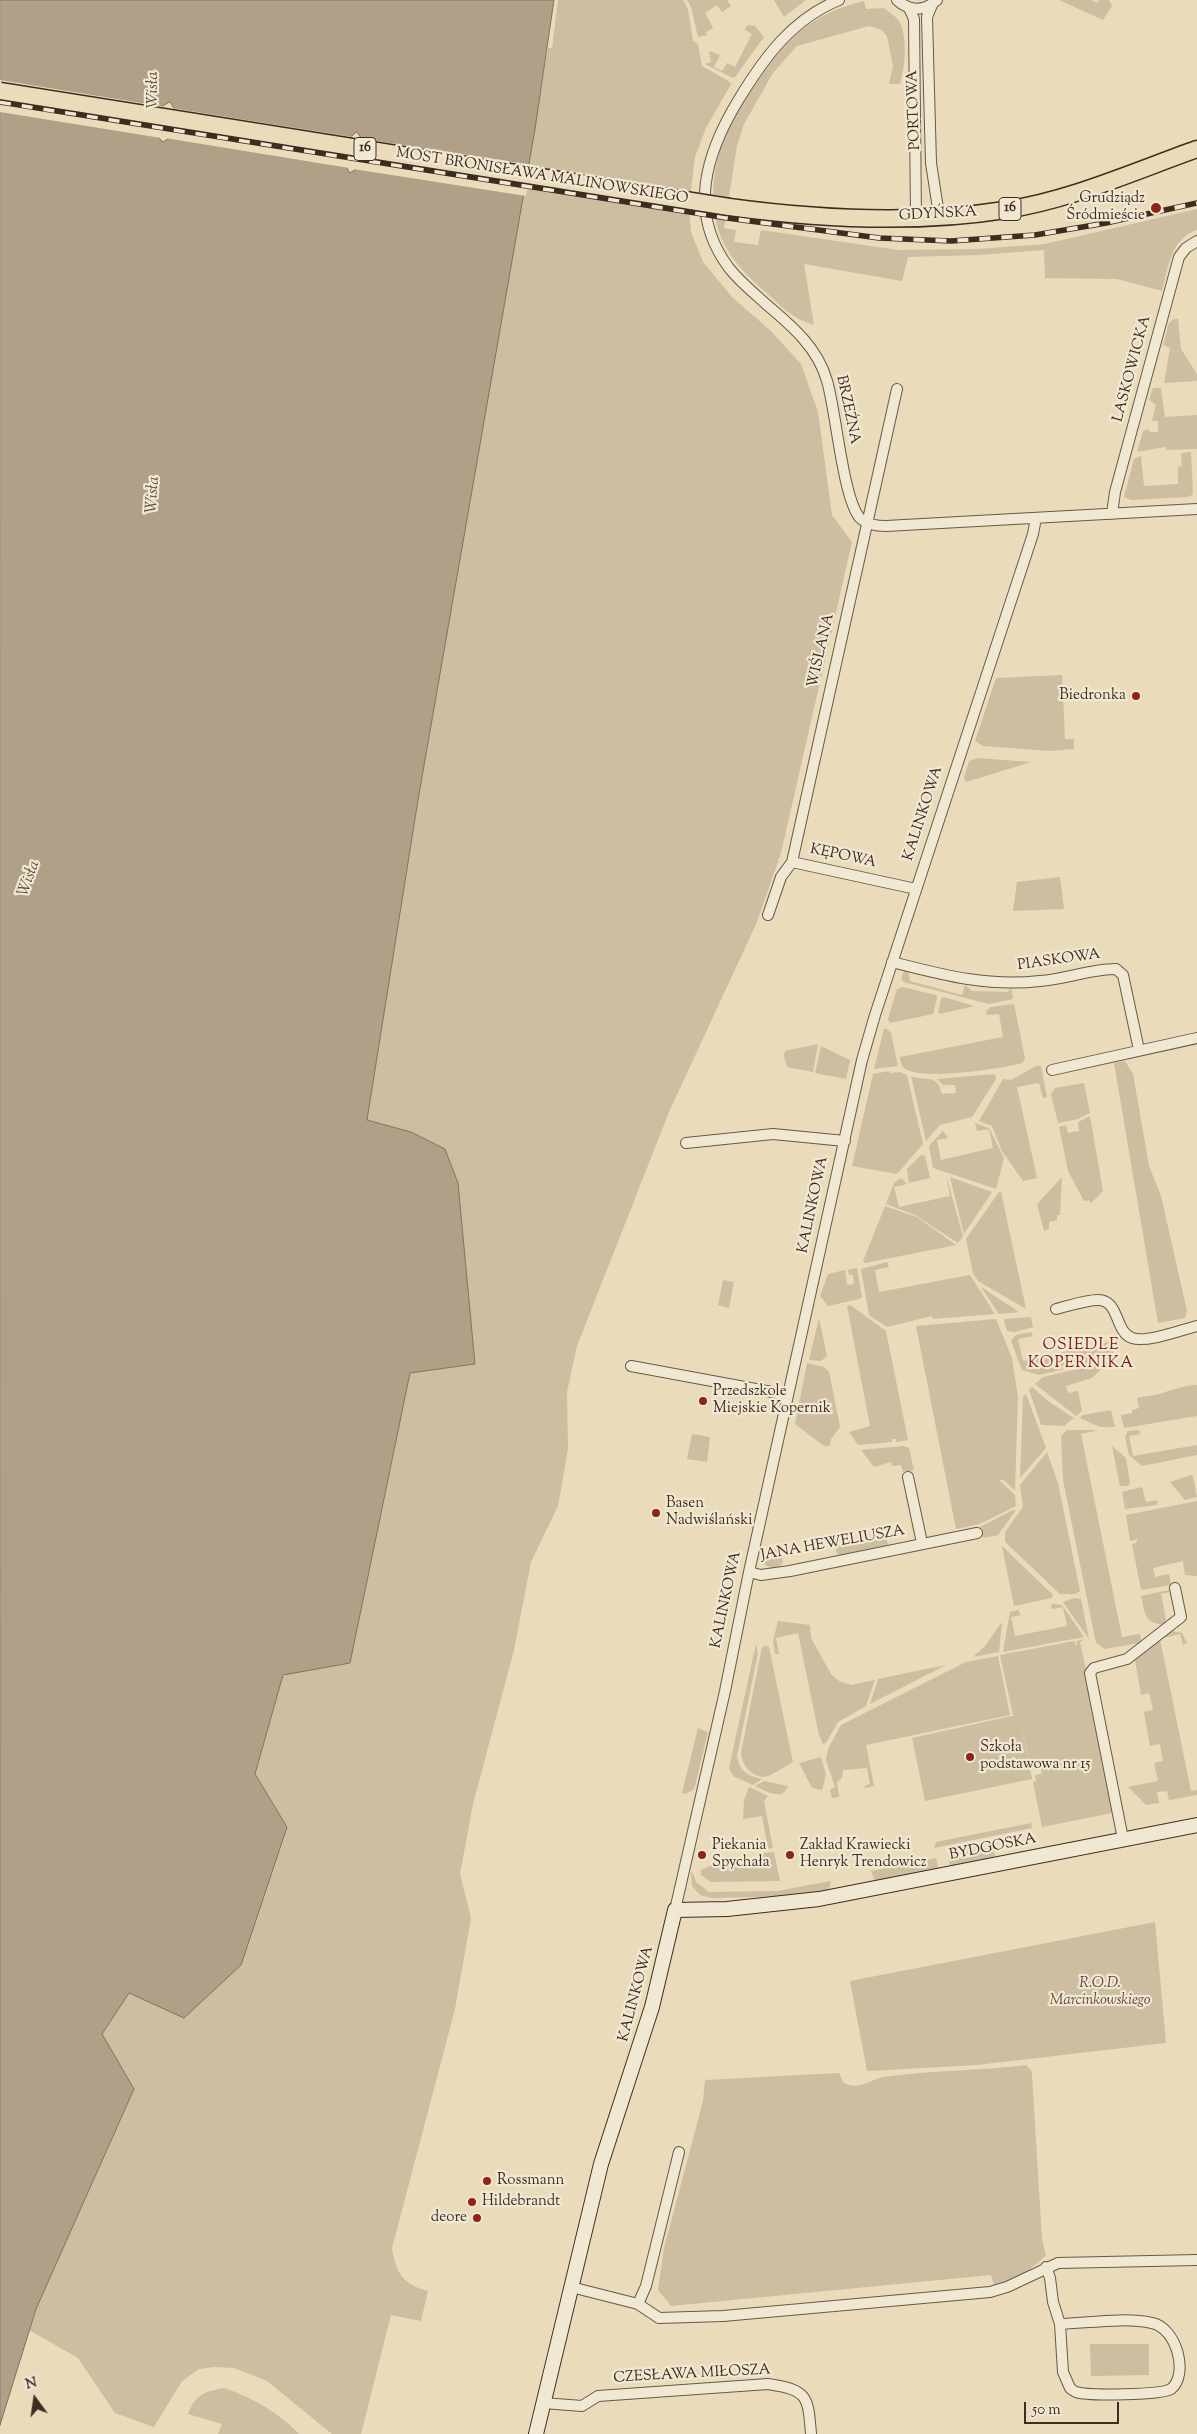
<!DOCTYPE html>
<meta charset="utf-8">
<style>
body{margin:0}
#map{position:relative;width:1197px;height:2434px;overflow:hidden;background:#eadbbb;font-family:"Sorts Mill Goudy",serif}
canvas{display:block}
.north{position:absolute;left:10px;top:2374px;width:50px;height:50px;-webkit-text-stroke:4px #f1e8d3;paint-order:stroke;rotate:346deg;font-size:14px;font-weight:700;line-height:20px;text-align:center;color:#3e2c21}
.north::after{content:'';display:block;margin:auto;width:18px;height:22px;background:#3e2c21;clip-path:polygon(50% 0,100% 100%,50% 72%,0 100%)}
.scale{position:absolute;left:1024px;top:2402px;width:95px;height:22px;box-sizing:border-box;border:2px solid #3e2c21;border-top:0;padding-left:6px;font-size:15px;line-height:18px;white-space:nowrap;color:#3e2c21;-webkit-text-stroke:4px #f1e8d3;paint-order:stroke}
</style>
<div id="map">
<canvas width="1197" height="2434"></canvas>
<div class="north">N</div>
<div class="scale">50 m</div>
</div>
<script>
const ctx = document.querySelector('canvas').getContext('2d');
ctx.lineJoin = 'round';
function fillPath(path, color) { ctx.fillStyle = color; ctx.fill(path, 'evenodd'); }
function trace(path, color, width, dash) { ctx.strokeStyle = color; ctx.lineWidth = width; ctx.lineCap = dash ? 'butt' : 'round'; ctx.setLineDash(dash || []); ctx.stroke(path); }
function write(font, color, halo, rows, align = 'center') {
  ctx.font = font + ' "Sorts Mill Goudy",serif'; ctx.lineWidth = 4.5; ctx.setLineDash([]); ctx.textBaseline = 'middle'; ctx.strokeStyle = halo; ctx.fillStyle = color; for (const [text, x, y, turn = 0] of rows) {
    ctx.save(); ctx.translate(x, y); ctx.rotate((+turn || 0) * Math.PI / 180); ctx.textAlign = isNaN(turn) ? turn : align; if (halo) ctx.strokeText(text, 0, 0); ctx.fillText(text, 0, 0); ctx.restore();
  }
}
const green = new Path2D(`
 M558,0h125l5,9 5,32 5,3 4,22 28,16 1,2 -25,44 -11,29 -6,50 2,25 12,30 30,36 38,33 30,33 17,48 14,103 20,27 -71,311 -24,69 -88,190 -92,234 -10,46 1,57 -10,57 -27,56 -17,88 -41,154 -13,70 11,44 -16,91 -63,239c4,26 11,36 36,43l-7,30 -30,-6 -30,119h-29l-65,-53 -33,-13 -20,-1 -15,2 -17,12 -28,46 -39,-14 -37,-55 -49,-28 7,-21 98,-220 -33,-55 28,-41 55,25 103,-191 -32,-53 28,-100 67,-11 60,-290 65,-9 -17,-181 -13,-34 -34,-17 -44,-12 51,-320 130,-752h4z
 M687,0h40l4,6 -9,6 -5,-7 -12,8 8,15 -7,4 1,3 -9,2 -7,-30z
 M774,0h32l-22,17z
 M1059,0h32l6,3 2,-3h10l3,6 -9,14z
 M864,1l2,8 18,-1c4,4 12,8 15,13 9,14 6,48 1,63h-11l4,-18 -6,-30 -5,-6 -13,-4 -72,20 -24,27 -29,51 -7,22 -13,82 12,2 -2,12 24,3 3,-15 137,20 80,-1 67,-5 152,-35v21c-26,8 -29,38 -35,61l-45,-12 -72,-1 -1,-28 -66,5 -70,2 -6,24 -98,-17 10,61c-22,-6 -35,-21 -52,-36 -19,-17 -36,-35 -44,-60 -7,-24 -6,-55 2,-78 11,-35 50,-93 77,-117 19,-17 42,-27 67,-33z
 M748,25l7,1 9,11 -29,40 -2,1 -28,-14 6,-2 -2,-11 11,4 -6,12 8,4 5,-8 8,4 17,-33 -8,-5z
 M1174,319h4l3,30 16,25v7l-33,2 6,-35 -7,-3 6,-22z
 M1153,388h8l4,29 32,-2v34l-30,1 -2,-3 -28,5 6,-21 5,-2 2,3h8v-11h-6l4,-16 -7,-5z
 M1191,452l2,42 -4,3 -58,3 -7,-3 10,-38 7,-3 3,30 34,-2v-17l4,-1 -1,-13z
 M1062,675l3,64h9v10l-25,2 -66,-5 -8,-5 21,-63z
 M977,758l54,4 -65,20 -2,-4 5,-17z
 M1060,877l4,32 -51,2 4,-29z
 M904,971h4l2,10 52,14 3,-10 7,6 36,1 3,-5 2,12 -24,5 -85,-22 -3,-3z
 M902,987l34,8 1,3 -4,16 -43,9 -2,-4 9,-30z
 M944,997l30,9h1l-35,8 -2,-2 3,-13z
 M1014,1004l11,54 -3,5c-21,6 -102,18 -118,5 -3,-3 -4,-7 -4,-11l103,-20 -4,-23 -12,1 -1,-4 5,-4z
 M884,1029h3l4,4 7,33 -24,3z
 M818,1044l-5,28 -26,-5 -3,-11 1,-5z
 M821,1046l29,14 -4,19 -31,-6z
 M1125,1061l8,13 16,92 12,30 26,115 -2,7 -27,5 -44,-260z
 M1036,1066h5l6,31 -4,1 -4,-15 -22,4 20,91 -14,3 -21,-30 -10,-25 -13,-5 24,-42 8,1z
 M889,1071l1,2 10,-1 7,3 16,69 -26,30 -45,-8 21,-92z
 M995,1074l1,5 -24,38 -32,8 -14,16 -15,-65c17,6 26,-3 31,18l14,-1 -1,-8h-12l-6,-6z
 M1084,1083l6,30 -12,6 -20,4 -7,-29 4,-6z
 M1090,1116l13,75 -12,12 -2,-3 -5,1 -16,-30 -9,-44 7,-2 2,8 11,-2 -1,-9z
 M975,1123l14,5 15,30 -8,31 -63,-21 -4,-22 14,-15 5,7 -11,2 4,20 52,-12 -4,-19 -12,2z
 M921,1155l4,1 5,22 -21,5 -2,-14z
 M946,1175l17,61 -5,7 -43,-28 -29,-11 8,-21 7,-5 6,6 -13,3 5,20 51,-11z
 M950,1177l42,15 -28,42z
 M1062,1177l-2,38h-3v5l-8,2v7l-5,2 -7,-27z
 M999,1192h2l25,117 -48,-28 -5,-8 -7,-34z
 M885,1206l32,11 39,28 -91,18 -2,-2z
 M887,1262l2,5 -14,3 4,22 91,-17 25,39 -62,5 -1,-3 -45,11 -18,-12 -8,-46z
 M857,1268l5,29 -3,2 -31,7 -8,-10 8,-22 17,-4 2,15 7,-1 -1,-9h-4l-1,-5z
 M723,1280l11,2 -5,26 -11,-3z
 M981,1287l38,25 -20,2z
 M850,1305l36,26 22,109 -12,2v-3h-4v3l-34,3 -9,-13 21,-6 -23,-120z
 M1031,1317l2,10 -18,5 -8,-1 -3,-10 1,-2z
 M819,1318l8,38 -6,5 -12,-1z
 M996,1319l16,39 6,39 -3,93 -13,-11 -2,2 15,14 1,11 -36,18 -24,5 -40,-203z
 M1031,1332l2,4 -15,3 5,22 90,-20 1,16 -75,18 -17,-5 -11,-29 5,-6z
 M1109,1362l-17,16 -26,8 2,7 10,-2 4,20 -6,5 -41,-32 8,-7z
 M807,1363l17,4 5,5 11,55 -9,12 -1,7h-6l-29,-22z
 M1197,1385v31l-73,12 -3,-13 11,-2v-3l7,-2 -2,-10c9,-2 17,-2 26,-5 7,-3 24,-8 34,-8z
 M1032,1387l16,14 26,17 -10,8 -23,-1 -12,-35z
 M1026,1394l20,54 -26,30 3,-82z
 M1111,1410l4,17h-15l-20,-9 3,-3z
 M1067,1430h31l-17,4 41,203 18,-3 1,6 -2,3 -34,6 -9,-6 -33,-163 -2,-44z
 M1139,1430l1,4 -11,2 4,20 64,-11v10l-55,11 -13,-11 -4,-18 3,-6z
 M692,1434l18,3 -3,25 -20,-3z
 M903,1446l6,2 5,22 -11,2 -2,-7 -9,1 -1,-4 -17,5 -13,-17z
 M1112,1446l14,12 4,25 -2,3h-8z
 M1047,1452l11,31 22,108 -5,3h-15l-55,-52v-10l18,-25 -3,-22z
 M1191,1475l2,1 4,21 -12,3 -15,-18z
 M1142,1487l4,15 12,-2 -1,5 -32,4 -3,-17z
 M1197,1501v75l-12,-1 -2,-14 -30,7 2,9 14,-3 2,11 -30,5 -9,-46 4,-1 2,-4 -8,2 -4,-26z
 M1013,1510h3l-18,25 -15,3 -3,-11z
 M886,1537l2,8 -49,10 -3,-3v-6l25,-2z
 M1002,1546l51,49 -1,3 -38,8z
 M768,1547l12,4 3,11 -3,4 -9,2 -7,-4z
 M1169,1590l1,2 -9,2 6,31c-22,-1 -22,-10 -26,-29z
 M1074,1598l7,1 8,40 -26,-37z
 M1051,1604l11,1 22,32 -81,15 7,-40 8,-2 3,5 -10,2 4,19 52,-10 -4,-19 -11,2z
 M778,1621l32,4 1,13 20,36 8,7 12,4 24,-5 -9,26 -28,16 -12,21 -3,1 -4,-9 -21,-102 -22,5 3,16h-4l-2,-13z
 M1002,1622l-3,30 -26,5 12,-11z
 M1171,1631l11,2 5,10 -4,2 -3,-11 -20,5 31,152 6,-1v5l-28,5 -2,-9 -10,1 2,11 -13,2 -18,-18 30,-6 -4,-18 9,-2 -3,-17 -10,2 -6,-34 9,-2 -4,-17 -8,2 -6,-35z
 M1085,1639l-5,3 6,28 -2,3 28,140 -70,14 -9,-45 3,-1 -1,-6 7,-1 -2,-10 -10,2 -11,-52 13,65 -107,22 -13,-63 104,-23h-3l-13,-60 74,-14 3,5v-5z
 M756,1644l2,9 -21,103c2,15 11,20 25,23l-9,6 -20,-9 -4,-8z
 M767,1646l2,1 24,115c-8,4 -17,11 -25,14 -14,4 -26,-10 -27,-23l21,-106z
 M998,1656l12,59 -144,30 8,41 -9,2v-2l5,-2 -3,-16 -24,2 -1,8 -5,4 2,15 -7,1 -2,-8 5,-3 -9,-27 2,-11 13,-24 125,-63z
 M946,1665l-76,39 8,-25z
 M698,1728l10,4 -13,54 -2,4 -8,4 -3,-1z
 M821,1757l5,17 -4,16 -10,-2 -13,-25z
 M764,1781l24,5c-6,16 -22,5 -33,0z
 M749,1787l19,9 -4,5 9,47 -5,1 -6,-33 -19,3 1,-19z
 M1031,1823l1,5 -98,20 2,-6z
 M993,1847l2,10 -45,9 -2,-10z
 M774,1852l6,29 -69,1 -10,-7v-5l11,-5 4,2 9,-2v-4l21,-5 2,4 13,-2 3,-5z
 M936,1858l2,10 -63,13 -4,-10z
 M691,1872l2,1 3,9 13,10 68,-1 54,-10 -3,10 -35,5 -82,2 -11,-3 -8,-9z
 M1155,1922l11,121 -189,22 -110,6 -17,-90z
 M1026,2065l5,5 1,5 10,164 4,16c-15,15 -31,26 -52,31l-3,-11 -320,31 -13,-16 6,-42 39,-147 2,-21 134,-7 5,10c14,8 27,-4 40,-6 47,-7 95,-6 142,-12z
 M1090,2344h59v31l-58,1z
 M224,2388c28,9 55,25 75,46h-81l4,-10 -34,-10c7,-19 17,-23 36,-26z`);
const water = new Path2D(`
 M0,0h554l-19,129 -117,671 -51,320 44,12 34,17 13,34 17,181 -65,9 -60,290 -67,12 -28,99 32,53 -46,138 -57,53 -55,-25 -27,41 32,55 -98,220 -36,116zM170,102l4,6 -6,31 -5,3 -5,-5 5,-31zM357,132l4,6 -5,31 -6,4 -4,-6 5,-30z`);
const pier = new Path2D(`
 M0,80l166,27 -5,31 -161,-26z
 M171,108l182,29 -4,31 -184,-30z
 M358,138l174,27 -6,31 -173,-27z`);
const street = new Path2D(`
 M839,0c-47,19 -75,58 -100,99 -33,54 -52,113 -10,169 11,14 25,25 38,37 25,21 51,43 60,76 9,29 16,121 34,138 7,6 16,7 25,7l311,-17
 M897,0c12,11 27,12 40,0
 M932,5l-5,12 4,146 8,52
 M909,8l5,11 2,198
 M1112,514l3,-22 64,-235 7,-9 11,-7
 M792,862l124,27
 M768,915l13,-38 11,-15 105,-473
 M892,962c51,13 95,25 148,19 26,-2 51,-12 76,-12l7,6 16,75
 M1052,1070l145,-32
 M686,1143l87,-9 72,7
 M1056,1309c13,-3 29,-9 42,-9 22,0 16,31 34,38 15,5 49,-8 65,-12
 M631,1366l157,29
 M908,1477l14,66
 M749,1572l12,3 29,-4 187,-38
 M1123,1839l-33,-166 4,-5 33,-9 54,-42 -6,-29
 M675,1910l50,-219 24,-119 113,-512 13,-45 158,-481 3,-16
 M1046,2267l4,11 3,24 7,22 3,48 7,16c0,0 5,4 6,4 11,4 86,3 95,-3 18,-14 6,-61 -19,-66 -27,-6 -64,0 -92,1
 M571,2287l67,17 21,14 64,-2 267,-24 17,-5 51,-24 139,-3
 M638,2304l8,-18 33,-134
 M543,2403l39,3 16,-10 170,-12c40,6 40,12 43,50`);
const secondary = new Path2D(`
 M536,2434l65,-270 51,-157 23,-97 52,-1 92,-10 378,-74`);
const primary = new Path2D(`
 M729,207c89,12 188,17 276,3 66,-10 130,-39 192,-61`);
const rail = new Path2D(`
 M0,102l727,116 152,20 72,3 84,-6 71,-12 91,-20`);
const primaryBridge = new Path2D(`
 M0,91l729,116`);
const markers = [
 [1156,208,6,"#8f2418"],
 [1136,696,5,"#8f2418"],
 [703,1401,5,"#8f2418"],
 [656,1513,5,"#8f2418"],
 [970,1757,5,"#8f2418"],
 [702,1855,5,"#8f2418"],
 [790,1855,5,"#8f2418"],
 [487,2181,5,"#8f2418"],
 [472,2202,5,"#8f2418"],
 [477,2218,5,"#8f2418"]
];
const shields = [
 [365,149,22],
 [1010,209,22]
];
const shieldNames = [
 ["16",365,149],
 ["16",1010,209]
];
const streetNames = [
 ["PORTOWA",915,110,-92],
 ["MOST BRONISŁAWA MALINOWSKIEGO",542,177,9],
 ["GDYŃSKA",938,215,-3],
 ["LASKOWICKA",1133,369,-75],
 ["BRZEŹNA",847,410,78],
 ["WIŚLANA",822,651,-77],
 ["KALINKOWA",924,814,-72],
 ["KĘPOWA",843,857,12],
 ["PIASKOWA",1059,961,-8],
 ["KALINKOWA",814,1205,-78],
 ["JANA HEWELIUSZA",833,1544,-10],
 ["KALINKOWA",727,1600,-78],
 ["BYDGOSKA",993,1848,-11],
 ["KALINKOWA",637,1994,-75],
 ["CZESŁAWA MIŁOSZA",692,2375,-3]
];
const poiNames = [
 ["Grudziądz",1145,199,"right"],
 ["Śródmieście",1145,216,"right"],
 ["Biedronka",1126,696,"right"],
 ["Przedszkole",713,1392],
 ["Miejskie Kopernik",713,1409],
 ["Basen",666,1504],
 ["Nadwiślański",666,1521],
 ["Szkoła",980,1748],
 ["podstawowa nr 15",980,1765],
 ["Piekania",712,1846],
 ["Spychała",712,1863],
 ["Zakład Krawiecki",800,1846],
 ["Henryk Trendowicz",800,1863],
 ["Rossmann",497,2181],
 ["Hildebrandt",482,2202],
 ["deore",467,2218,"right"]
];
const parkNames = [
 ["R.O.D.",1100,1984],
 ["Marcinkowskiego",1100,2001]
];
const waterNames = [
 ["Wisła",154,90,-90],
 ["Wisła",154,495,-86],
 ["Wisła",30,879,-70]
];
const neighbourhoodNames = [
 ["OSIEDLE",1081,1346],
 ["KOPERNIKA",1081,1364]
];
fillPath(green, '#cdbda1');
fillPath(water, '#b0a087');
trace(water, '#82725e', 1);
fillPath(pier, '#eadbbb');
trace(street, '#695848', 12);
trace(secondary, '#3e2c21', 16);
trace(primary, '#3e2c21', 19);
trace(street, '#f1e8d3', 10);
trace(secondary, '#f1e8d3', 14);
trace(primary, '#eadbbb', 16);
trace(rail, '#3e2c21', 5.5);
trace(rail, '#f1e8d3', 4, [11]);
trace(primaryBridge, '#3e2c21', 19, []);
trace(primaryBridge, '#eadbbb', 16);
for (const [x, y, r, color] of markers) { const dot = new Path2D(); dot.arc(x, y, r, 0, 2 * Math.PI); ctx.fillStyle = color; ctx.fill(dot); trace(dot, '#f1e8d3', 2); }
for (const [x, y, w] of shields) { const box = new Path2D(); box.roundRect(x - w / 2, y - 11.5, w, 23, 4); ctx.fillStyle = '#f1e8d3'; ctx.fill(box); trace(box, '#3e2c21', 1); }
write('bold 14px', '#3e2c21', null, shieldNames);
write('15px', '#3e2c21', '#f1e8d3', streetNames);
write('15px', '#3e2c21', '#f1e8d3', poiNames, 'left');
write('italic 15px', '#5b493b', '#f1e8d3', parkNames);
write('italic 16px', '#5a493a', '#f1e8d3', waterNames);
ctx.letterSpacing = '1px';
write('16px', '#7a1f14', '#f1e8d3', neighbourhoodNames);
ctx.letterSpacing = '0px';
</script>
